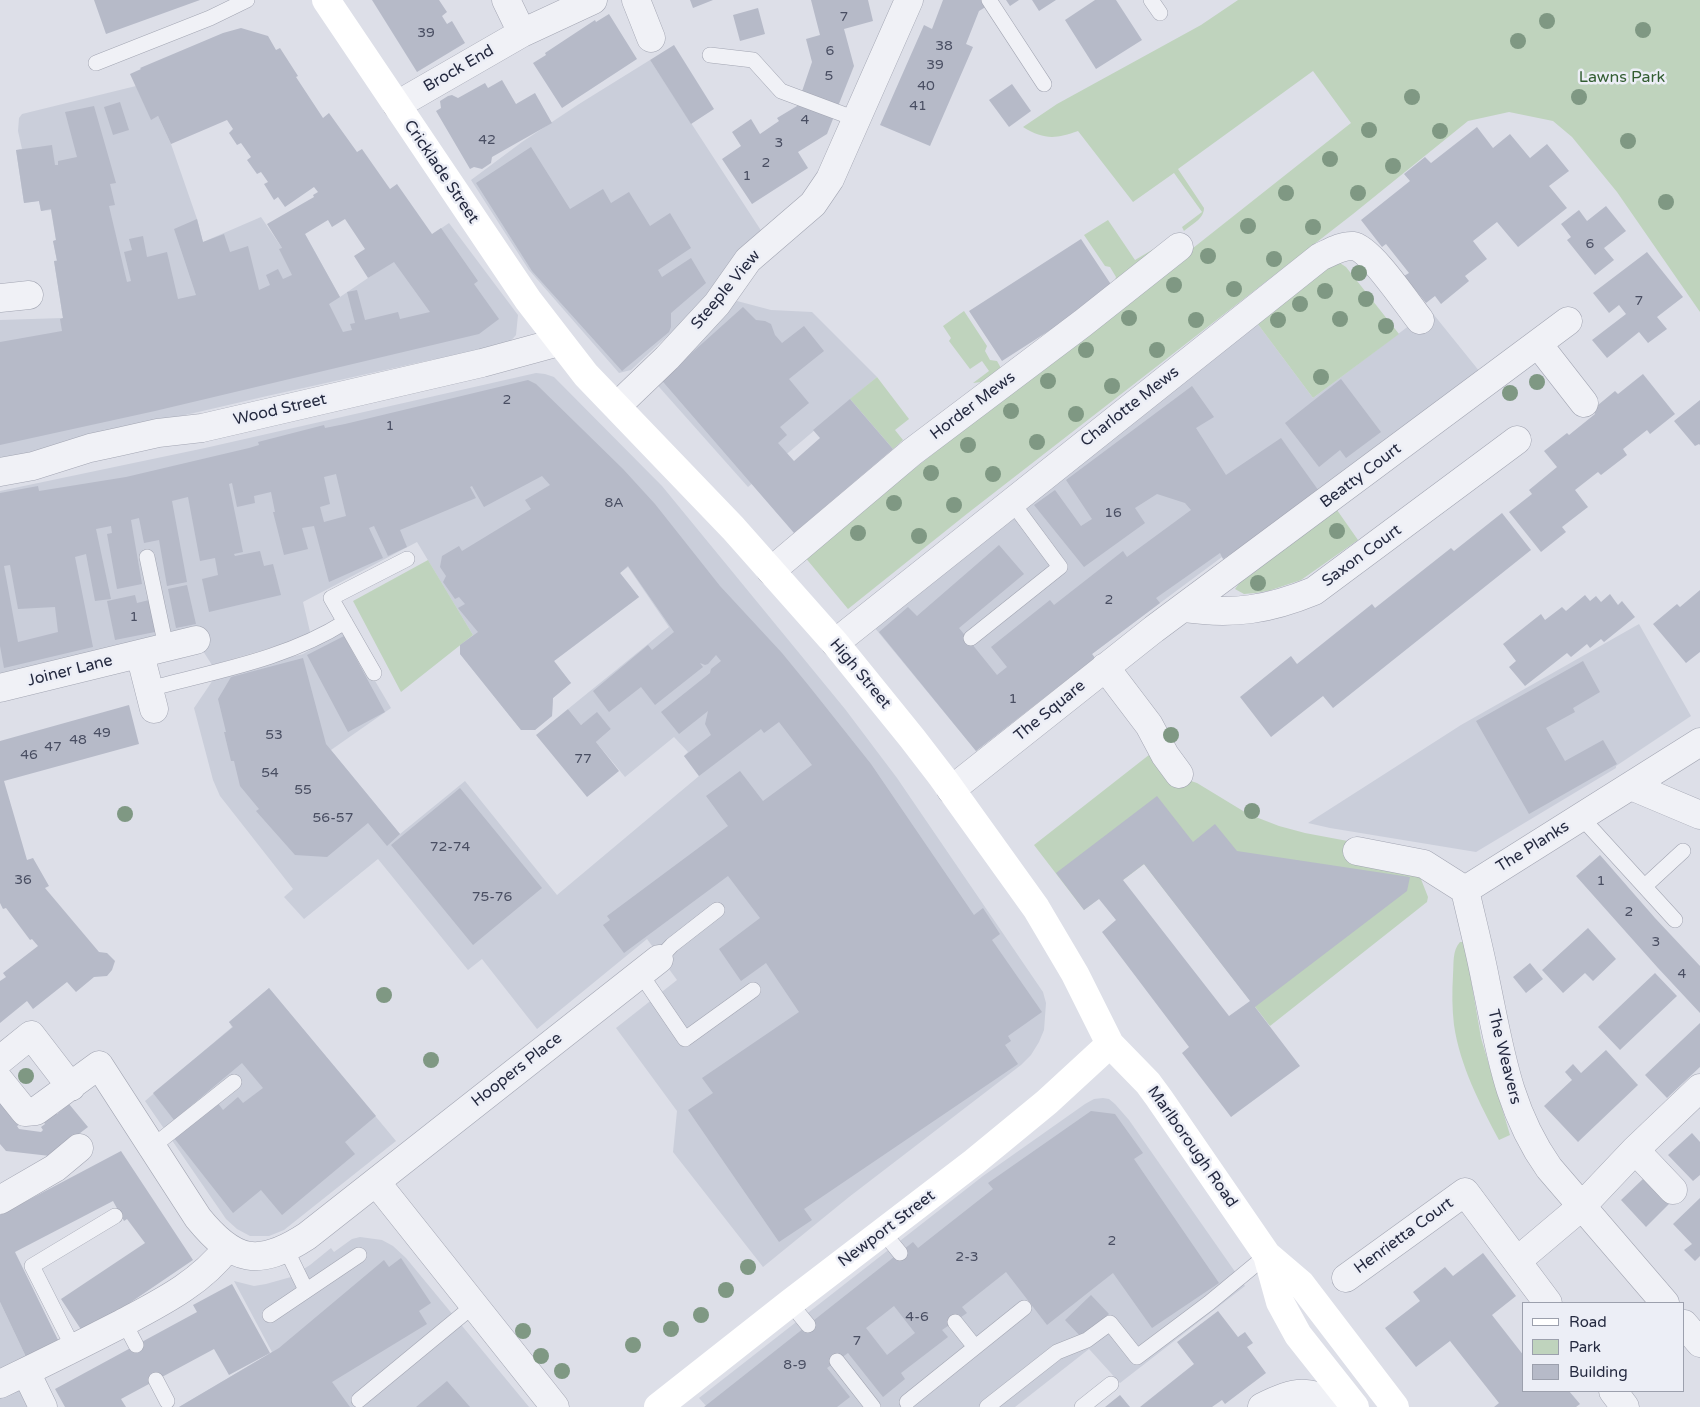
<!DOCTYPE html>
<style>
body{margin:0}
#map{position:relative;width:1700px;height:1407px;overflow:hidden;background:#dddfe8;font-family:"Varela Round",sans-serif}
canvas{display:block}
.legend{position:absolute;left:1522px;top:1302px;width:162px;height:90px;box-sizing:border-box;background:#eceef6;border:1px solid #9ca0ad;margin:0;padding:6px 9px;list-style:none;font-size:15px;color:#252a40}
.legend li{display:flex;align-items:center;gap:10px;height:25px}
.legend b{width:25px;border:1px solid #9ca0ad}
</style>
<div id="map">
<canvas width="1700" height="1407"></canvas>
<ul class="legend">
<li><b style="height:6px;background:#fff"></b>Road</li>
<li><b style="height:14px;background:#bfd3bd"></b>Park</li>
<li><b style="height:14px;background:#b6bac8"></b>Building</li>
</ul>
</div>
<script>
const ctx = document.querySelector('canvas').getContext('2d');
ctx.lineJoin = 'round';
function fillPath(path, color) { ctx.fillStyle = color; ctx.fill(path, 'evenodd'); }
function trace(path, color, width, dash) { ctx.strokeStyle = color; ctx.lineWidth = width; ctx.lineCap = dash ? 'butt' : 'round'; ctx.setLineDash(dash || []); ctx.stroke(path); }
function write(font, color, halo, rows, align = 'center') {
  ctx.font = font + ' "Varela Round",sans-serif'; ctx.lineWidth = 5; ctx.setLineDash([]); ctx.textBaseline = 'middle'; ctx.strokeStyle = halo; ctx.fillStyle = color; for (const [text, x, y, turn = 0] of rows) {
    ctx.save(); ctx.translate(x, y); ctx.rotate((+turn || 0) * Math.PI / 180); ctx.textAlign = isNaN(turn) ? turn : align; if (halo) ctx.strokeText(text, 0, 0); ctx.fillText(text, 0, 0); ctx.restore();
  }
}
const built = new Path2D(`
 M650,60l112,172 -68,79 -63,59 -12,3 -90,-103 -58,-90 51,-38 57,-38z
 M136,86l15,33 7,-3 13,28 26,75 6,23 58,-25 21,31 23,-14 35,63 109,-74 69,92 -2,20 -11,12 -52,12h-18l-168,37 -172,40 -95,26v-142l63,-2 -9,-57 3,-1 -4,-19 3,-1 -5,-30 -10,1 -2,-10 -15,2 -8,-53 6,-1 -4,-18 1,-13 3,-4z
 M737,301l34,9 41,2 65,65 -129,110 -96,-108 40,-39z
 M1430,310l50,62 -162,118 3,4 -97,65 -2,-2 -62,46 -68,51 3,4 -119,93 -102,-124 380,-308 59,79z
 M536,373l9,1 9,3 108,109 183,223 52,69 146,214 3,11 -2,27 -5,12 -8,13 -10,10 -172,132 -86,70 -90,-115 4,-41 -61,-83 61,-48 -30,-41 -110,90 -55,-70 -14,11 -90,-111 -74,60 -20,-22 9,-8 -73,-93 -7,-16 -19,-72 21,-31 88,-23 42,-24 46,78 -60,42 69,84 65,-53 92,114 142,-119 -15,-20 4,-4 -14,-15 -49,40 -29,-35 15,-13 -14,-16 -16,12 -13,-16 101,-82 -41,-60 -8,6 19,24 -85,64 17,22 -18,15 -1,18 -17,14h-14l-61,-76v-9l13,-10 -56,-93 -114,60 8,34 -99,29 -16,-25 -196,36v-185l205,-43z
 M1639,624l52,92 -75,50v2l-140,84 -146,-24 -22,-5 153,-98z
 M269,988l127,153 -112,89 -15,6h-19l-13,-7 -11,-10 -81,-118 87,-74 -3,-5z
 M1103,1098l6,1 6,5 14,16 116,166 -125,97 -31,-34 -74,58h-308l-8,-9 284,-222 102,-72 9,-5z
 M360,1237l22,3 11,6 13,12 123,149h-350l93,-55 -38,-71 20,5 12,-2 25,-7 19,-12 21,-17 3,4 18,-13z
 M0,1302l27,57 -27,14z
 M19,1386l10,21h-29v-12z`);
const green = new Path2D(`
 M1238,0h462v312l-83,-120 -45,-55 -19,-16 -44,-9 -41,9 -115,93 -385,299 -120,96 -44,-53 547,-433 -38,-52 -135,98 26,39c0,11 -12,16 -20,23l-2,-4 20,-15 -28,-39 -41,29 -55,-71c-22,8 -34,9 -55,-4l34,-23 144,-79z
 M1108,220l27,40 22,-13 -43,36 2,-6 -6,-10 -5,-1 -21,-31z
 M1337,261l9,6 53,67 -86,64 -59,-79z
 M964,311l23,35 -2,5 5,9 7,1 5,9 -21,12 -8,1 16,-12 -7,-10 -12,8 -21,-28 2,-3 -8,-12z
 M877,377l32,42 -14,11 8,10 -10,9 -43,-50z
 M1337,510l21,30 -57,40 -33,11 -13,2 -11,1 -9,-5 5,-7 19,-14z
 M428,560l45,75 -72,57 -48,-91z
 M1154,751l34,29 9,3 51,31 31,12 26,7 48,9 64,27 11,28 -1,5 -157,124 -126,-162 -60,46 -50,-65z
 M1460,942h3l3,9 15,87 29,97 -11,5c-19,-36 -39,-74 -45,-115 -2,-16 -2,-33 -1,-50 1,-12 -1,-24 7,-33z`);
const building = new Path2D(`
 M94,0h106l-94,34z
 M372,0h67l8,12 -5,4 5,8 5,-3 13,22 -48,29z
 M690,0h23l-20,8z
 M811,0h57l5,21 -29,8 10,37 -27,68 -29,18 10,16 -56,36 -30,-45 19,-13 -9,-14 19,-13 9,15 19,-13 -2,-3 20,-12 15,-44 -6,-23 14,-4z
 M943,0h54l-18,11 -13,33 7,3 -43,99 -50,-21 44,-100 8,4z
 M1006,0h13l-9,6z
 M1032,0h24l-17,11z
 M1095,0h21l26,40 -46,29 -31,-49z
 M758,8l7,26 -25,7 -7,-26z
 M609,14l28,45 -75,49 -29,-45 13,-8 -1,-2 50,-33 1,2z
 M241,28l27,8 8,14 4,-2 18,28 -2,1 27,41 6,-5 28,39 5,-3 28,40 7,-5 35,50 9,-6 37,53 -4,3 25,35 -20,15 -324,77 -155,34v-103l62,-11 -2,-12 3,-1 -9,-57h3l-4,-20 3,-1 -5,-31 -10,2 -2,-10 -15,2 -8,-53 36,-5 3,20h3v-4l19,-4 -12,-45 29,-6 22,77 -6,1 5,21 -6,1 18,76 4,-1 -7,-29 8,-2 -3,-11 14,-3 4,21 20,-5 11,47 18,-4 -22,-66 23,-10 6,23 21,-8 6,18 18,-6 11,44 11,-5 -4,-10 12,-6 5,10 9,-4 -13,-26 3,-1 -15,-24 47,-27 -1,-2 5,-3 -4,-5 -29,20 -7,-10 -4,3 -10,-16 4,-2 -7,-10 -4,2 -10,-14 4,-3 -10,-14 -4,2 -8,-12 4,-4 -6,-9 -56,24 -13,-28 -7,4 -21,-46 11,-5 -1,-1 83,-35zM345,219l20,30 -11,7 14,22 26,-16 36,50 -30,7 -2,-7 -33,8 -8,-30 -10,2 8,31 -5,1 2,6 -9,2 -14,-28 11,-7 -35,-63 23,-14 4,7z
 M674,45l40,64 -23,15 -41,-64z
 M502,80l14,24 19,-11 17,30 -60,34 -1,6 -9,6 -8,-2 -4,2 -34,-58 5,-3 -1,-7 8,-5 4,-1 6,3 27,-15 3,5z
 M1012,84l19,27 -22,16 -20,-27z
 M120,102l9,28 -16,5 -9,-28z
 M1477,127l16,21 17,-14 20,24 17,-14 22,27 -20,15 18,22 -49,39 -21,-25 -24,19 14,18 -22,17 4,5 -28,23 -6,-8 -9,7 -22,-27 5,-3 -23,-29 -4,3 -21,-27 49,-39 -6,-7 21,-17 6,6z
 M531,147l39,62 33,-20 8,14 18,-11 21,34 20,-13 21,35 -33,22 4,7 29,-19 15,25 -35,30v14l-2,5 -47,39 -90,-100 -56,-88z
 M1606,206l20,25 -22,17 10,12 -19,15 -28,-35 4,-3 -10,-13 18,-14 8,11z
 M1081,239l33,50 -112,72 -33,-50z
 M1647,252l36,45 -26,20 10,12 -19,14 -9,-11 -32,26 -15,-18 34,-26 -7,-9 -10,8 -16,-20z
 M743,307l13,13 9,1 6,3 4,11 7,8 22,-17 20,25 -35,28 20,24 -29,24 7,8 -9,8 16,18 26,-23 -7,-8 37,-31 43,50 -99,84 -136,-157 18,-9z
 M1643,374l32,40 -25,20 -3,-4 -24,19 4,6 -26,20 -3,-3 -23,18 13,17 -26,20 4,5 -25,20 -32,-40 23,-18 -3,-4 28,-23 -13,-16 23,-18 2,2 26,-21 -3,-4 23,-19 3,3z
 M1341,379l40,53 -35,26 -6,-8 -21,17 -34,-44z
 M528,380l8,4 87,85 32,35 65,82 62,67 27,33 62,78 103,151 9,-7 17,26 -8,6 50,72 -34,24 3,5 -6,4 13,19 -214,145 8,11 -33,22 -91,-132 25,-17 -11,-15 97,-66 -33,-49 -25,18 -22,-32 41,-31 -32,-42 -104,77 -21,-28 7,-5 -3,-4 121,-90 -22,-30 34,-25 23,30 49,-36 -33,-43 -15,11 -3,-4 -62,47 -15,-20 27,-21 -6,-11 3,-13 -29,23 -18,-22 49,-39 1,-4 10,-8 -5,-6 -8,9 -3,1 -5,-2 3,4 -48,38 -14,-18 -32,25 -16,-21 55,-46 4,5 22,-18 -46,-66 -8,7 19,24 -85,64 17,22 -18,15 -1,18 -17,14h-14l-61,-76v-9l18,-13 -20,-24 7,-4 -6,-7 -4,2 -12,-17 3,-6 -6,-9 2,-11 17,-10 3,5 69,-42 -6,-9 25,-15 -8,-9 -58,31 -12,-21 -2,1 6,11 -76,32 7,17 -19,9 -14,-30 -5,2 14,30 -54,24 -15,-56 -12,2 6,21 -24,6 -11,-43h2l-4,-20 -17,4 1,7 -18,4 -5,-24 -3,1 14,68 -9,2 1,2 25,-5 4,15 9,-2 8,31 -72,17 -7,-33 16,-4 -3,-17 -15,3 -12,-64 -16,4 15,81 -20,4 -8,-46 -15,3 -5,-25 -8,2 11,64 -25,5 -10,-55 5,-1 -1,-7 -15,3 15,70 -16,2 -9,-47 -11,3 18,90 -89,21 -4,-22v-153l38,-7 1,5 87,-14 123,-29 10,-3 -1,-3 66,-17 1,3 20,-4zM336,474l10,42 -22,6 -4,-15 10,-3 -6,-27zM10,565l8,44 37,-2 3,25 -40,10 -14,-76z
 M1192,386l22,31 -18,11 30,47 55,-37 40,56 -98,65 -3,-6 -64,45 4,5 -68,51 3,4 -119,93 -97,-119 29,-25 9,9 82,-71 25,29 -65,54 38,47 10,-8 -16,-20 59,-47 4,5 69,-54 4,6 64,-47 -6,-7 -28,-9 -22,14 10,15 -61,44 -50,-62 21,-15 26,36 11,-7 -26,-39z
 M1700,400v45l-1,-1 -4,2 -21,-25z
 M1502,513l29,37 -198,158 -10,-12 -52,41 -31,-40 51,-41 6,8 75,-60 3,4 76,-60 3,3z
 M187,585l9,39 -20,4 -8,-39z
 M1700,590v62l-14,11 -33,-39 24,-20 3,3z
 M1610,594l8,11 4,-4 13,16 -31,25 -3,-3 -11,9 -3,-4 -16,13 -4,-4 -42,33 -16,-19 7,-6 -13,-17 38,-30 4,6 17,-13 4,4 19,-16 5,6 6,-5 5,6z
 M135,595l2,8 12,-3 11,31 -45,9 -8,-39z
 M344,636l41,76 -37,20 -41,-77z
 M303,658l23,86 74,90 -13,12 -19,-23 -41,34 -32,-2 -39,-44 3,-2 -19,-23 -6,-25h-3l-7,-29h2l-8,-33 13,-22z
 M1583,661l17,31 -27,16 2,4 -29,16 19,33 38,-21 14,24 -88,50 -53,-93z
 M129,705l10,39 -135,37 23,79 6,-2 16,28 -4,2 54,64 8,1 8,8 -3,9 -5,6 -13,1 -18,15 -9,-10 -34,27 -6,-8 -27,22v-42l6,-4 -3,-4 35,-27 -6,-7 -2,1 -24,-32 -3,1 -3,-6v-162z
 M568,709l13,16 16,-13 14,17 -15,13 23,29 -32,26 -51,-62z
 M460,788l82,100 -69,57 -82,-100z
 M1157,796l36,46 22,-18 22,27 173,26 -3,14 -152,116 45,59 -69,51 -49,-64 7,-6 -87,-115 14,-12 -17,-21 -15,11 -28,-37zM1144,864l106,137 -21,15 -106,-136z
 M1600,855l55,63 45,48v47l-42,-45 -82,-92z
 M1588,928l28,31 -23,22 -8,-8 -22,20 -21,-23z
 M1530,963l13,16 -17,14 -13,-16z
 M1655,973l22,23 -57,54 -22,-23z
 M269,988l107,128 -31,26 10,12 -73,61 -21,-25 -28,23 -59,-75 43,-36 6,8 15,-13 5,6 20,-15 -21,-25 -68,57 -21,-27 80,-66 -4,-5z
 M1700,1023v44l-33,31 -22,-23z
 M1606,1050l32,35 -60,57 -34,-36 28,-26 -7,-8 8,-8 8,9z
 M0,1103l19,22 -2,1 2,3 22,3 2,-2 -2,-3 4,-3 -4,-6 12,-9 4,5 12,-10 19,23 -38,29 -44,-5 -6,-7z
 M1091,1111l24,3 28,39 -9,6 85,124 -67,45 -39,-55 -66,52 -41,-53 -44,35 5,6 -25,17 6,7 -47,36 4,6 -22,18 -35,-44 -21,15 23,29 -13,10h-133l209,-165 5,6 75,-59 -5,-6zM894,1306l21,27 -28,22 -21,-27z
 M1692,1133l8,9v33l-7,6 -25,-26z
 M121,1151l72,109 -109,74 -23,-35 84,-56 -18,-24 -3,2 -11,-20 -98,51 45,92 -33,15 -27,-57v-87z
 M1644,1178l25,26 -23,23 -25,-27z
 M1700,1198v58l-5,5 -11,-11 8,-6 -19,-20z
 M1483,1253l33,43 -24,19 32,41v35h45l11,13 -4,3h-82l5,-4 -49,-62 -34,26 -31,-39 35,-27 -7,-9 32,-25 8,9z
 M401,1258l30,45 -12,8 8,13 -95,58 18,25h-171l100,-59 105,-88 5,7z
 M232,1284l38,69 -41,22 -15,-26 -93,50 5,8h-61l-10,-18 142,-77 -4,-7z
 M1091,1295l18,19 -27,24 -17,-18z
 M1218,1311l20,26 7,-5 8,11 -6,4 19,26 -41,31 -3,-4 -10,7h-72l54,-43 -17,-22z
 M447,1381l23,26h-54z
 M1120,1395l10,12h-25z`);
const lane = new Path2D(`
 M989,0l55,84
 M1151,0l9,13
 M710,55l43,5 28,31 75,28
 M96,63l114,-45 37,-18
 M147,557l19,90
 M971,638l89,-71 -49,-66
 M374,673l-43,-75 76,-39
 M149,689c66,-18 138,-30 196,-67
 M1581,817l94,103
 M1645,886l38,-35
 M659,959l13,-14 45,-35
 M640,973l45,66 68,-49
 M152,1147l82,-65
 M883,1232l17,21
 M286,1249l20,41
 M790,1303l18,22
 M270,1315l89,-60
 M124,1322l12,23
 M955,1322l20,25
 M74,1349l-42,-83 83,-50
 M837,1361l36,46
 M156,1380l11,21
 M359,1400l114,-94
 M907,1402l117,-94
 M987,1407l70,-55 30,-12 23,-17 27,34 72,-54 58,-48
 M1082,1407l29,-23`);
const street = new Path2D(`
 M506,0l16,33
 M636,0l15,38
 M397,105l125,-72 71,-33
 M0,298l29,-3
 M1538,344l46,59
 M617,406l50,-48 50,-54 31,-44 65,-56 17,-25 79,-179
 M0,472l33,-6 57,-18 28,-6 40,-9 44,-5 280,-65 77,-21
 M771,571l141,-119 171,-129 96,-76
 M1183,608c50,7 85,2 131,-17l203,-151
 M835,643l485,-386c9,-4 22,-12 33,-11 17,2 55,59 67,74
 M140,654l14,55
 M1105,667l44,58 16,30 14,19
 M0,688l196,-48
 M1631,786l69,29
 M951,790l203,-161 414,-308
 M1357,851l67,13 41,26 235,-148
 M1465,890c7,31 15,61 21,93 14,67 22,127 63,185l116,135
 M0,1060l31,-25 40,52
 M0,1081l25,31 11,-1 63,-46 99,153c36,44 60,50 109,18l352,-277
 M1635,1150l38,40
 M376,1182l179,225
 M0,1200l55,-32 24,-20
 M1517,1261l64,-54 54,-57 65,-62
 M1346,1278l119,-86 83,111
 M1684,1324l16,19
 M26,1372l17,35
 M0,1384c40,-19 80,-39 119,-59 39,-21 81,-41 108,-77
 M1613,1391l12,16
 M1262,1407c40,-20 45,-15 85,0`);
const secondary = new Path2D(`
 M326,0l202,300 58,75 147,153 102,115 77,95 30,39 94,131 39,66 35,70 38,39 11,15 108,157 34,29 94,123
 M1267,1255l13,47 18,33 57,72
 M658,1407l132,-104 184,-141 73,-60 63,-58`);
const trees = [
 [1547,21],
 [1643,30],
 [1518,41],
 [1412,97],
 [1579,97],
 [1369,130],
 [1440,131],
 [1628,141],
 [1330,159],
 [1393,166],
 [1286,193],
 [1358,193],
 [1666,202],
 [1248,226],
 [1313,227],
 [1208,256],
 [1274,259],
 [1359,273],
 [1174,285],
 [1234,289],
 [1325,291],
 [1366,299],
 [1300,304],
 [1129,318],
 [1340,319],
 [1196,320],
 [1278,320],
 [1386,326],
 [1086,350],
 [1157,350],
 [1321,377],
 [1048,381],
 [1537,382],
 [1112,386],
 [1510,393],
 [1011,411],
 [1076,414],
 [1037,442],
 [968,445],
 [931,473],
 [993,474],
 [894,503],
 [954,505],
 [1337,531],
 [858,533],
 [919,536],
 [1258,583],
 [1171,735],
 [1252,811],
 [125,814],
 [384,995],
 [431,1060],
 [26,1076],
 [748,1267],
 [726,1290],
 [701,1315],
 [671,1329],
 [523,1331],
 [633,1345],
 [541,1356],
 [562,1371]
];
const numberNames = [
 ["7",844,17],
 ["39",426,33],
 ["38",944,46],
 ["6",830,51],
 ["39",935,65],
 ["5",829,76],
 ["40",926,86],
 ["41",918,106],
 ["4",805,120],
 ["42",487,140],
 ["3",779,143],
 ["2",766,163],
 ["1",747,176],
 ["6",1590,244],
 ["7",1639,301],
 ["2",507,400],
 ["1",390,426],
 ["8A",614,503],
 ["16",1113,513],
 ["2",1109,600],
 ["1",134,617],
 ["1",1013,699],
 ["49",102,733],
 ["53",274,735],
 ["48",78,740],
 ["47",53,747],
 ["46",29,755],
 ["77",583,759],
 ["54",270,773],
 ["55",303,790],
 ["56-57",333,818],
 ["72-74",450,847],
 ["36",23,880],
 ["1",1601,881],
 ["75-76",492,897],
 ["2",1629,912],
 ["3",1656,942],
 ["4",1682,974],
 ["2",1112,1241],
 ["2-3",967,1257],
 ["4-6",917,1317],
 ["7",857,1341],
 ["8-9",795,1365]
];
const streetNames = [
 ["Brock End",459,69,-30],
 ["Cricklade Street",441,172,56],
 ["Steeple View",726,290,-50],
 ["Horder Mews",973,406,-37],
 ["Charlotte Mews",1130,407,-38],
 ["Wood Street",280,410,-13],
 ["Beatty Court",1361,476,-37],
 ["Saxon Court",1362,556,-36],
 ["Joiner Lane",70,671,-14],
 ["High Street",860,674,50],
 ["The Square",1050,711,-39],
 ["The Planks",1533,847,-32],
 ["The Weavers",1504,1057,76],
 ["Hoopers Place",517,1070,-38],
 ["Marlborough Road",1192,1147,55],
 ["Newport Street",887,1229,-37],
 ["Henrietta Court",1404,1236,-36]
];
const parkNames = [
 ["Lawns Park",1622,78]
];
fillPath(built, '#caceda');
fillPath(green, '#bfd3bd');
fillPath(building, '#b6bac8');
trace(lane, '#a2a5b2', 16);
trace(street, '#a2a5b2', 29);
trace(lane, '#f0f1f6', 15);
trace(street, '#f0f1f6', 28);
trace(secondary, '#fff', 28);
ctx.fillStyle = '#7f9883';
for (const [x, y] of trees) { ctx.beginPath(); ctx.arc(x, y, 8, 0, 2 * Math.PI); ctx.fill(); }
write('14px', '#494e62', null, numberNames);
write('16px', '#252a40', '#eceef6', streetNames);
write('16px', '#325d31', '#eceef6', parkNames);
</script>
